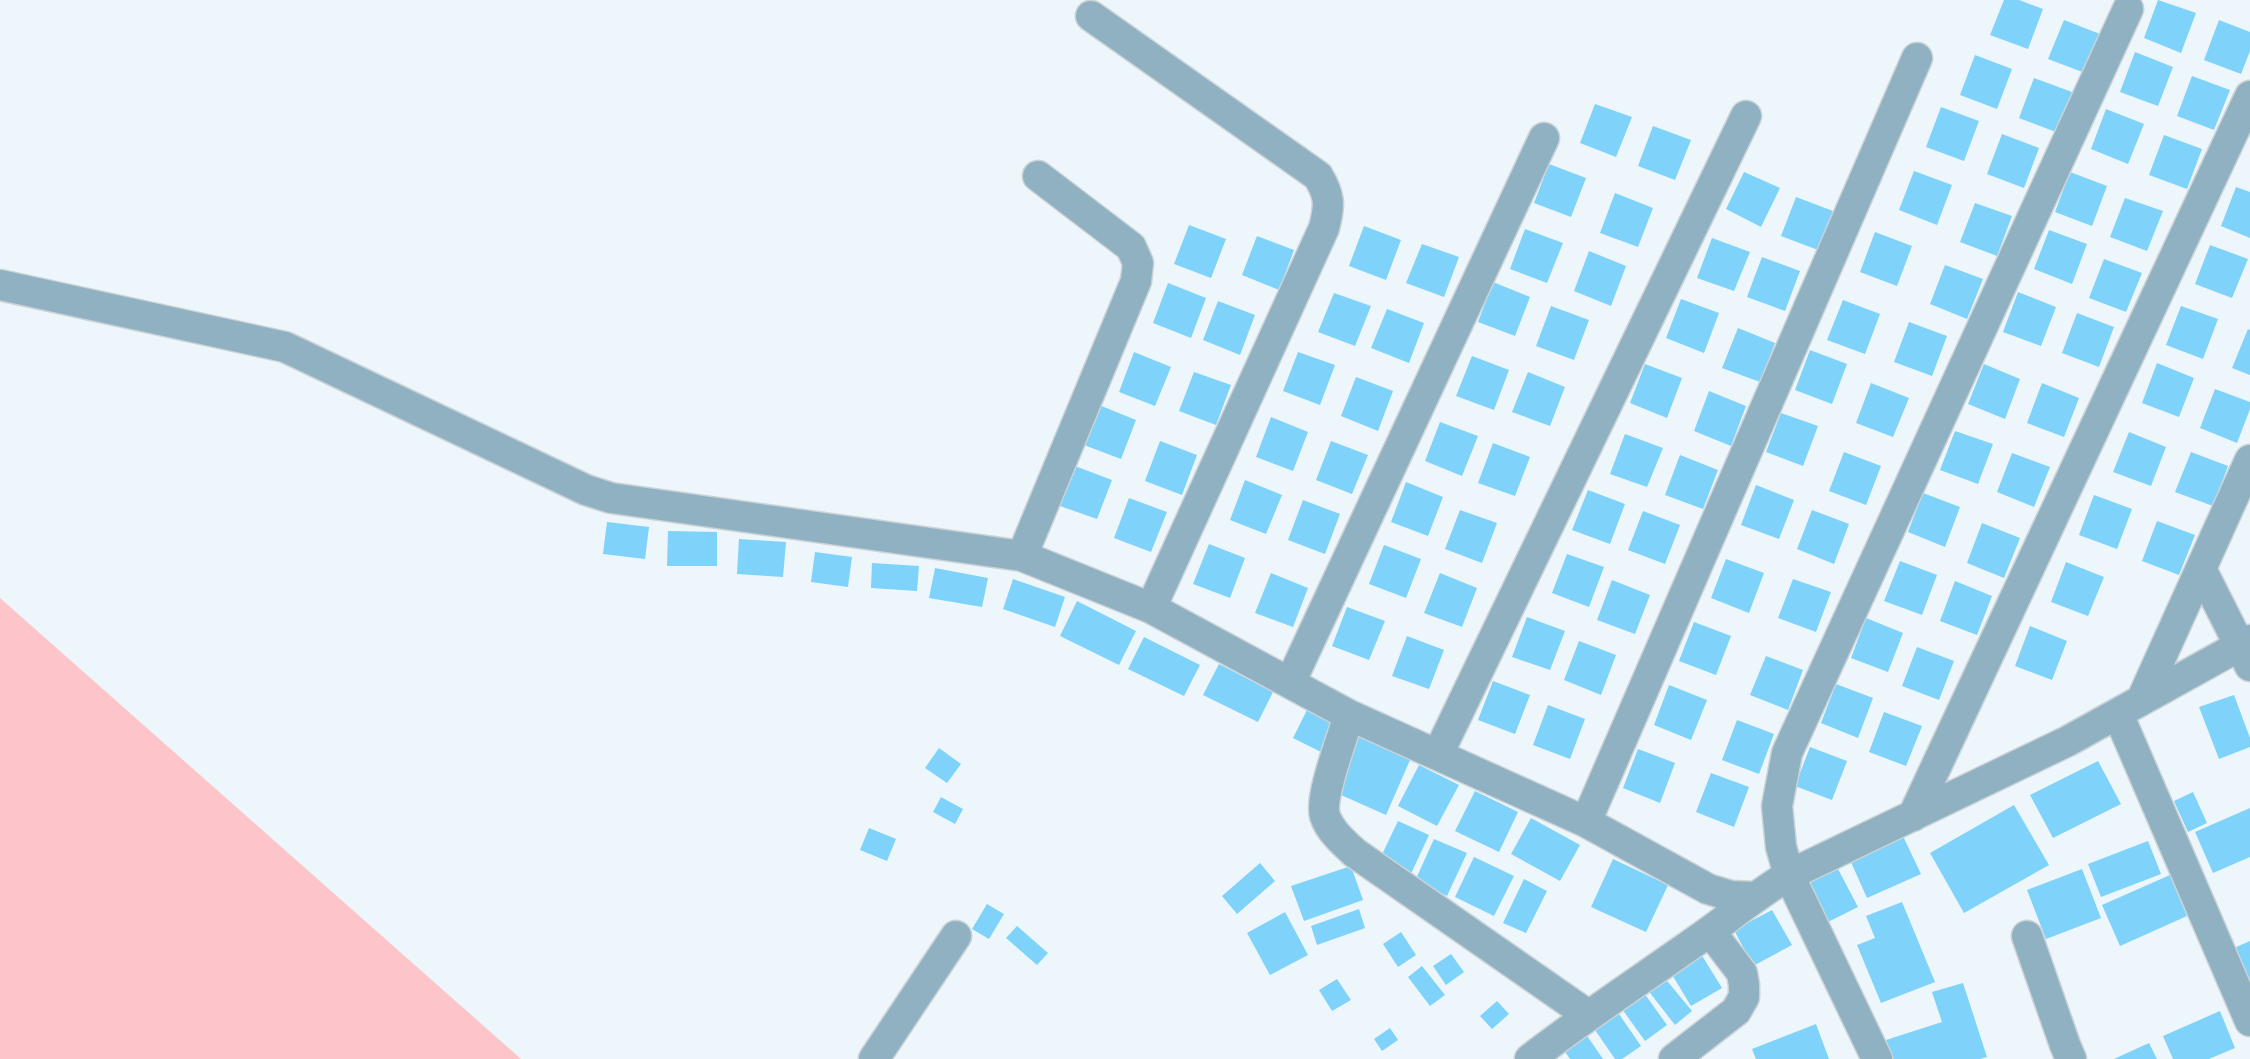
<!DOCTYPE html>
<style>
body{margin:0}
canvas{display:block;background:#edf6fb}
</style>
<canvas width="2250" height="1059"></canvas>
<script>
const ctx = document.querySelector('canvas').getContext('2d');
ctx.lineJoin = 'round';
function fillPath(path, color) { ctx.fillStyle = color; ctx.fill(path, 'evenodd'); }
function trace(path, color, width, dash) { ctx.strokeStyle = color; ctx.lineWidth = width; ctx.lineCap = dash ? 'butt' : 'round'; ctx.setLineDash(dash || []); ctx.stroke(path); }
const green = new Path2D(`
 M0,598l521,461h-521z`);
const building = new Path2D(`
 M2004,0h15l24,9 -15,40 -38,-14z
 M2158,0l38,13 -15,40 -37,-15z
 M2064,20l36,14 -15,39 -37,-14z
 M2219,20l31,12v19l-9,23 -37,-14z
 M2135,52l38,15 -15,39 -38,-14z
 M1975,55l37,14 -15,40 -37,-14z
 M2192,76l38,14 -16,40 -37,-14z
 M2034,78l38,14 -16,40 -37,-14z
 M1595,104l37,13 -16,40 -36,-14z
 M1941,107l38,14 -15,40 -38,-14z
 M2106,109l38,15 -16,40 -37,-15z
 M1653,126l38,14 -16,40 -37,-14z
 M2002,134l37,14 -15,40 -37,-14z
 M2164,135l38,14 -15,40 -38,-14z
 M1549,164l37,14 -15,39 -37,-14z
 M1914,171l38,14 -15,40 -38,-15z
 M1744,172l36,16 -19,39 -35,-18z
 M2070,172l37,14 -15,40 -37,-14z
 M2236,187l14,5v46l-29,-12z
 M1615,193l38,15 -15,39 -38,-14z
 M1796,197l37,14 -15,39 -37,-14z
 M2125,198l38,13 -16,40 -37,-14z
 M1975,203l37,13 -15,40 -37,-14z
 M1189,225l37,14 -15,39 -37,-14z
 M1364,226l37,14 -15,40 -37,-14z
 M1525,229l38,14 -16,40 -37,-14z
 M2049,230l38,14 -15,40 -38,-15z
 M1875,232l37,14 -15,40 -37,-14z
 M1257,236l37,14 -15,40 -37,-15z
 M1712,238l38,14 -16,39 -37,-13z
 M1422,244l37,13 -15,40 -38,-14z
 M2210,245l38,14 -16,39 -37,-14z
 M1589,251l37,15 -15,40 -37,-15z
 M1762,257l38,14 -15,40 -38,-14z
 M2104,259l38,14 -16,39 -37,-14z
 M1945,265l38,14 -16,40 -37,-15z
 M1493,282l37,15 -15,39 -37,-14z
 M1168,283l38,15 -15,40 -38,-15z
 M2018,292l38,15 -15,39 -38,-14z
 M1334,293l37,13 -16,40 -37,-14z
 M1681,299l38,14 -15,40 -38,-15z
 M1843,300l37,14 -15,40 -38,-14z
 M1218,301l37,14 -15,40 -37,-15z
 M1551,306l38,14 -15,40 -38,-14z
 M2181,306l37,13 -15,40 -37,-14z
 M1387,309l37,14 -15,40 -38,-15z
 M2077,313l37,14 -15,40 -37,-14z
 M1909,322l38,14 -15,40 -38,-14z
 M1738,328l37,15 -15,39 -38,-14z
 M2248,329l2,1v45l-18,-7z
 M1810,350l37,14 -15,40 -37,-14z
 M1134,352l37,15 -16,39 -36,-14z
 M1298,352l37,13 -15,40 -37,-14z
 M1472,356l37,14 -15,40 -38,-14z
 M2157,363l37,15 -15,39 -37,-14z
 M1645,364l37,14 -15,40 -37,-15z
 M1984,364l36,15 -15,40 -37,-15z
 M1194,372l37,13 -15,40 -37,-14z
 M1528,372l37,15 -15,39 -38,-14z
 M1356,377l37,14 -15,40 -37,-15z
 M1871,383l38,15 -16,39 -37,-14z
 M2042,383l37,15 -15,39 -37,-14z
 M2215,389l35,13v7l-13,34 -37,-15z
 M1709,391l37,15 -15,40 -37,-15z
 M1099,405l37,15 -15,39 -37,-14z
 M1781,413l37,13 -15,40 -37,-14z
 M1271,417l37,15 -15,39 -37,-14z
 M1440,422l38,14 -16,40 -37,-15z
 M1955,431l38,13 -15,40 -38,-14z
 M2129,432l37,15 -15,39 -38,-14z
 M1625,434l38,14 -16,39 -37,-13z
 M1160,441l37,14 -15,40 -37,-14z
 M1331,441l37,14 -16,39 -36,-14z
 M1493,443l37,14 -15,39 -37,-13z
 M1844,452l37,14 -15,39 -37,-14z
 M2191,452l37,14 -15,40 -38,-14z
 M2012,453l38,14 -16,40 -37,-15z
 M1680,455l38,15 -15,39 -38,-14z
 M1075,466l37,14 -15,39 -37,-13z
 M1245,480l37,15 -16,39 -36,-14z
 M1406,482l37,15 -15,39 -37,-14z
 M1756,485l38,15 -15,39 -38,-14z
 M1588,490l37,14 -15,40 -38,-14z
 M1923,493l37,14 -15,40 -37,-15z
 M2094,495l38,14 -15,40 -38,-14z
 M1129,498l38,14 -16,40 -37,-14z
 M1303,500l37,14 -15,40 -37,-14z
 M1460,510l37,13 -15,40 -37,-14z
 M1812,510l37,14 -15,40 -37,-15z
 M1643,511l37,14 -15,39 -37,-14z
 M2157,521l38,14 -16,40 -37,-14z
 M607,522l42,5 -4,32 -42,-5z
 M1982,523l38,15 -16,40 -37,-15z
 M668,531l49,1v34h-50z
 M739,539l47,3 -3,35 -46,-3z
 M1209,544l36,14 -15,40 -37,-14z
 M1384,545l37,14 -15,39 -37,-14z
 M815,552l37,5 -4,30 -37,-5z
 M1567,554l37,13 -15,40 -37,-14z
 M1726,559l38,14 -15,40 -38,-15z
 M1900,561l37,14 -15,40 -38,-14z
 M2066,562l38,15 -16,39 -37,-14z
 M872,563l47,3 -2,25 -46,-3z
 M935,568l53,10 -6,29 -53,-9z
 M1271,573l37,15 -15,39 -38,-14z
 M1440,573l37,15 -15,39 -38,-14z
 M1013,579l52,18 -10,30 -52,-18z
 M1793,579l38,13 -15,40 -38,-14z
 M1612,580l38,15 -15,39 -38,-14z
 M1955,581l37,15 -15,39 -37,-14z
 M1077,601l59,30 -17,34 -59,-29z
 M1347,607l38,14 -16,39 -37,-14z
 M1527,617l38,14 -15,39 -38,-13z
 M1866,618l37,15 -15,39 -37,-14z
 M1694,622l37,14 -15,39 -37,-14z
 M2030,626l37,15 -15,39 -37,-14z
 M1407,636l37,14 -15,39 -37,-13z
 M1144,637l56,28 -16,31 -56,-27z
 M1579,641l37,14 -15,40 -37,-15z
 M1917,647l37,14 -15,39 -37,-14z
 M1766,656l37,14 -15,40 -38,-15z
 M1219,664l54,28 -15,30 -55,-27z
 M1493,681l37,14 -15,39 -37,-14z
 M1836,684l37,14 -15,40 -37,-15z
 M1669,685l38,15 -16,40 -37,-15z
 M2234,695l16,43v9l-31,12 -20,-52z
 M1548,705l37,14 -15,40 -37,-14z
 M1308,708l30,15 -15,30 -30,-15z
 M1884,712l38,14 -16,40 -37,-14z
 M1737,720l37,14 -15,40 -37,-14z
 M1357,736l53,24 -24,55 -54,-24z
 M1810,747l37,14 -15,39 -37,-14z
 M939,748l22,16 -14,19 -22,-15z
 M1638,749l37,14 -15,40 -37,-15z
 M2098,761l23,43 -68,34 -23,-43z
 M1419,765l40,20 -22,41 -39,-20z
 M1711,773l38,14 -15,40 -38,-15z
 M1475,791l43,21 -19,40 -44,-21z
 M2193,792l14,31 -19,9 -14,-31z
 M941,797l22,12 -8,15 -22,-12z
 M2014,805l35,60 -85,48 -34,-60z
 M2250,808v49l-37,16 -18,-41z
 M1531,818l49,27 -20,36 -49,-27z
 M1398,821l31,14 -20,43 -31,-15z
 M869,828l27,11 -9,22 -27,-11z
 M1903,836l18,38 -54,24 -17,-38z
 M1434,839l33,14 -20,43 -32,-15z
 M2148,841l13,33 -60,23 -13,-33z
 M1474,857l40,19 -20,40 -39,-19z
 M1613,859l55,26 -22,47 -55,-25z
 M1260,863l15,18 -38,33 -15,-18z
 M1351,866l12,34 -59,21 -13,-35z
 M1838,869l20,38 -30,15 -19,-39z
 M2082,869l19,49 -55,21 -19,-49z
 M2170,875l17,41 -67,30 -18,-41z
 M1524,879l23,12 -21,42 -23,-10z
 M1902,902l33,80 -54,21 -24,-58 18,-7 -9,-22z
 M987,904l17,10 -15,25 -17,-10z
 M1359,909l6,19 -48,17 -6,-19z
 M1772,910l20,35 -39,21 -19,-36z
 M1285,912l23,43 -38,20 -23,-42z
 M1017,926l31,27 -11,12 -31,-27z
 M1401,932l15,23 -18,12 -15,-23z
 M2250,941v39l-16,-32z
 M1451,954l13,18 -18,13 -13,-19z
 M1701,954l21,34 -31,18 -20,-33z
 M1422,966l23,29 -15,11 -22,-29z
 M1663,976l29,35 -17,14 -28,-36z
 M1337,979l14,21 -19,11 -13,-21z
 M1963,983l24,74 -7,2h-88l-6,-19 56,-18 -10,-30z
 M1644,993l23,32 -22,16 -23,-32z
 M1497,1001l12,13 -17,15 -12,-13z
 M2220,1011l15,37 -26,11h-36l-10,-23z
 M1619,1014l22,32 -19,13h-7l-20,-29z
 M1816,1024l13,35h-73l-4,-10z
 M1581,1027l22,32h-33l-11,-16z
 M1390,1028l8,12 -16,11 -8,-12z
 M2149,1043l8,16h-43z`);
const minor = new Path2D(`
 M1091,16l227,160c12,20 12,29 6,52l-173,380
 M0,285l285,62 301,143 25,8 411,58 129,52 198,107 237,107 122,67 23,7 23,1
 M1022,556l114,-275 2,-18 -7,-16 -93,-71
 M2201,569l49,97
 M1290,683l254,-545
 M2142,699l108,-239
 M2118,714l132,307
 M1349,715c-6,22 -30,82 -24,101 5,15 19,27 30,37l233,162
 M1438,754l308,-638
 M1913,816l337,-720
 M1586,822l331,-764
 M2027,936l38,109 6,14
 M874,1059l82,-123
 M1530,1059c58,-45 120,-85 180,-128 26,-19 51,-39 79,-56l279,-134 182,-101
 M1674,1059l62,-48 8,-14v-12l-2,-12 -32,-42
 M1877,1059l-88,-184 -8,-28 -4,-41 10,-53 341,-744`);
fillPath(green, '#fdc4ca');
fillPath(building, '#7fd2f9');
trace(minor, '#cbd3d7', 33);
trace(minor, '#8fb1c2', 30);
</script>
